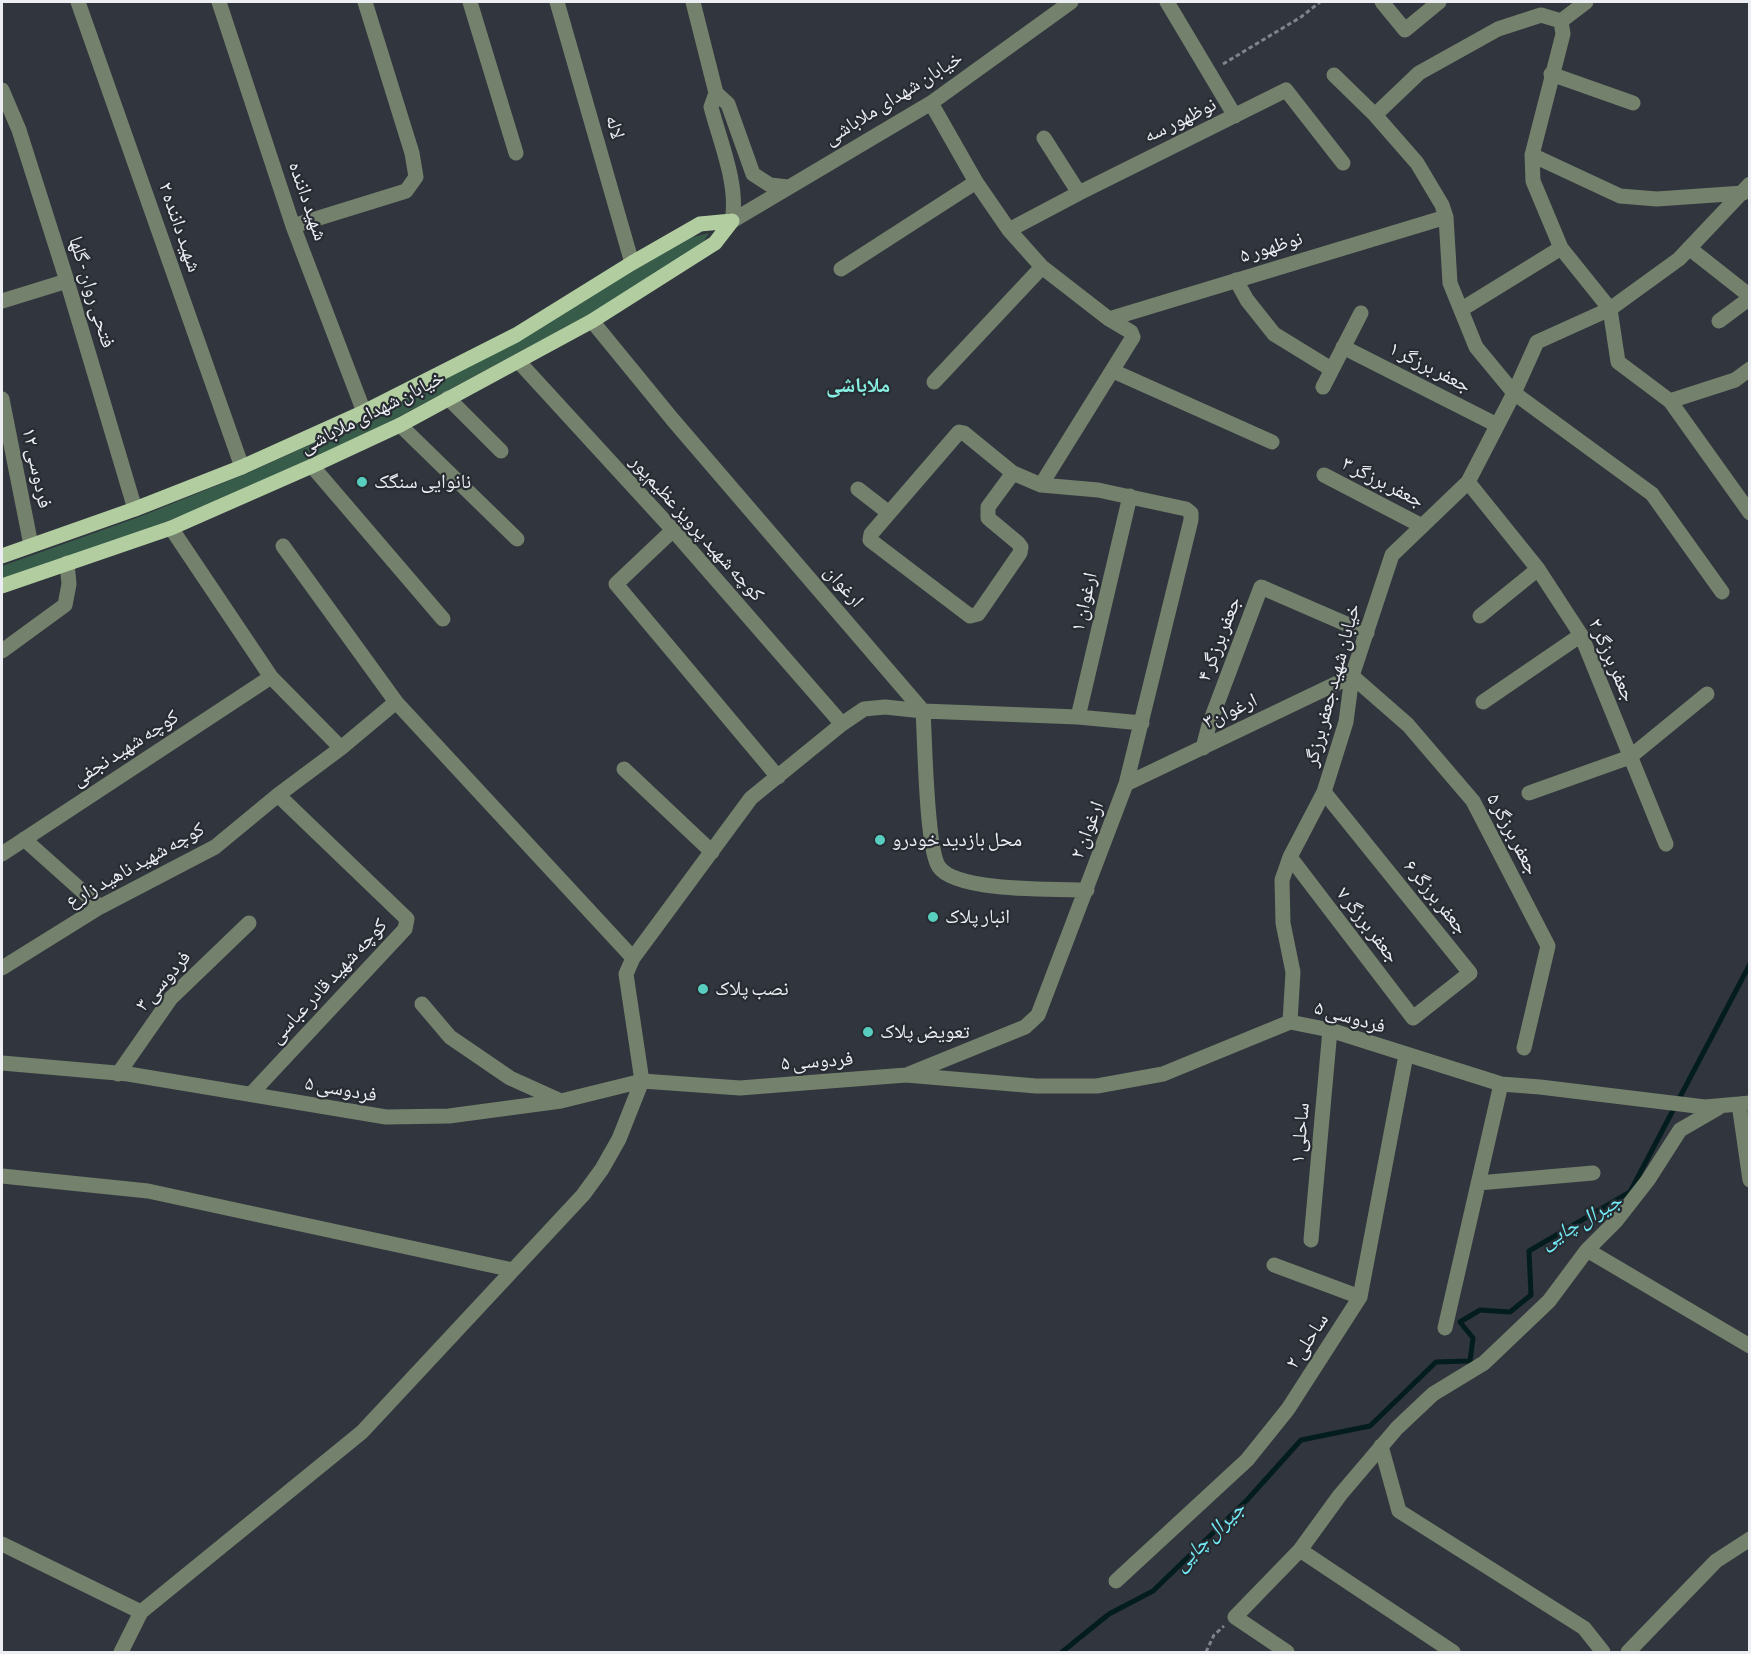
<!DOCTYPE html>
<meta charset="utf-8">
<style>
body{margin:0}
#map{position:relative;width:1751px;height:1654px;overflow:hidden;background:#31353d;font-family:"Asap Condensed",sans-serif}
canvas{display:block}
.frame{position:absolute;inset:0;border:3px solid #eceef3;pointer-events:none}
</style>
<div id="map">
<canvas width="1751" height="1654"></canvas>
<div class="frame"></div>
</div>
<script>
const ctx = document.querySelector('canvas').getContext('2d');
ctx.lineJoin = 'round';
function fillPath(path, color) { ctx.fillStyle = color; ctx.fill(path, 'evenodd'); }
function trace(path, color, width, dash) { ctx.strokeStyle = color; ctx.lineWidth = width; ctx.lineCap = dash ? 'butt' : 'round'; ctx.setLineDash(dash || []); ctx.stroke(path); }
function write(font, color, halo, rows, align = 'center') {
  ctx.font = font + ' "Asap Condensed","Noto Naskh Arabic",sans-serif'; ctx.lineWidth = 4.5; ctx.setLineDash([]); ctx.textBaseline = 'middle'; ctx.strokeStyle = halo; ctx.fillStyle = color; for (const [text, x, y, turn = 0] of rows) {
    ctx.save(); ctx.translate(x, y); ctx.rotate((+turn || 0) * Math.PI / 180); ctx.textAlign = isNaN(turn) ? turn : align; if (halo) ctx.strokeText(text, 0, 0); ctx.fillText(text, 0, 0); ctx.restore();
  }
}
const green = new Path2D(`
 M709,233l-9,14 -112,68 -212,114 -126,59 -107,43 -141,49v-14l137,-49 104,-42 124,-56 147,-75 171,-105z`);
const stream = new Path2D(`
 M1062,1652l47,-38 44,-23 94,-91 54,-60 69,-14 66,-64 34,-1 3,-23 -13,-16 20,-12 30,2 21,-17 -2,-44 101,-59 120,-228`);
const path = new Path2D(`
 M1223,64l78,-47 19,-15
 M1206,1652l8,-17 10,-9`);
const minor = new Path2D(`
 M78,2l164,465
 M219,2l74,224 71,186
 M470,2l46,151
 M557,2l75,261
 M693,2l23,91 12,11 25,70 17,11 18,2
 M1167,2l68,114
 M1382,2l23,28 34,-28
 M1561,21l25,-19
 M1551,74l82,29
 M1334,75l41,40 42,48 25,42 4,12 4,66 26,64 38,46 138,101 70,98
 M2,90l17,40 48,151 68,228
 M716,93l-5,14c9,35 28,78 21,114
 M1375,115l44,-42 79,-44 43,-14 20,6 2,13 -31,121 1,26 28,67 49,61 8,53 52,39 65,-21 15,-11
 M1044,138l35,55
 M1532,155l88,41 37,3 86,-6
 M732,221l199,-118 140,-101
 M293,226l113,-35 10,-14 -4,-24 -47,-151
 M1009,230l70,-37 207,-103 57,73
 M1689,248l61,48
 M841,269l135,-87
 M1236,280l11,20 27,34 57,35
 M2,301l65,-20
 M1462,309l99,-61
 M1109,319l337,-102
 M592,321l81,99 250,291
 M1719,321l31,-23
 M1343,347l154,78
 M519,362l154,168 169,194
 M1113,371l159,71
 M934,382l108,-115
 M1323,387l38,-74
 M448,398l53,53
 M2,399l29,146
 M1670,401l80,112
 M400,425l117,114
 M312,466l131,153
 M1013,473l-25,34v11l30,25 3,4 -1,6 -42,61 -8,2 -100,-76 1,-6 88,-102 5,1 49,40 28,12
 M1324,475l98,51
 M1468,482l70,87 43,66 85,209
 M858,489l31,24
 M171,528l100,149 70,71 55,-46
 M673,530l-57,54 162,193
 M1480,616l58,-47
 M2,651l63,-46 4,-21 -2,-21
 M1352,676l56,49 65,76 75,145 -24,102
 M1483,702l98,-67
 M923,711c2,28 3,138 16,156 17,25 117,22 148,23
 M1078,717l52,-221
 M1203,748l6,-23 52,-138 106,46
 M624,769l88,83
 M1126,784l226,-108
 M1529,793l101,-36 77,-63
 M24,839l76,68
 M2,854l269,-177
 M1290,857l123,161 57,-45 -146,-181
 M633,958l118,-160 91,-74 22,-15 21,-2 38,4 155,6 64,6
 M2,968l98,-61 115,-60 63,-52 63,-47
 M422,1004l28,33 60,41 51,23
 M1290,1022l3,-50 -10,-49 -1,-43 8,-23 34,-65 22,-70 6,-46 40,-121 76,-73 46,-89 23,-51 73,-33 69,-50 71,-75
 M2,1063l126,11 258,43 63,-1 112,-15 81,-20 98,7 166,-13 130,11h61l66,-12 127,-52 40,8 171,54 39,3 165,20 45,-4
 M118,1074l53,-76 78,-75
 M909,1074l116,-47 13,-12 88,-231 65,-264v-7l-5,-4 -88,-19 -57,-5 92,-148 -2,-5 -22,-13 -67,-52 -33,-37 -33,-48 -45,-79
 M251,1094l154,-165 2,-10 -129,-124
 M1739,1104l11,76
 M2,1176l146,15 365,79
 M1478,1183l115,-10
 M1311,1240l19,-210
 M1587,1250l163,96
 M1274,1265l86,32
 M1445,1328l56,-244
 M1381,1446l18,65 185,117 19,24
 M2,1544l139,68
 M1300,1550l153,102
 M1116,1581l131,-121 41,-51 72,-112 46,-242
 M121,1652l20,-40 221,-180 221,-237 19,-26 17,-30 23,-58 -16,-107 7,-16 -237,-256 -113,-156
 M1287,1652l-52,-35 65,-67 40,-55 57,-67 36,-34 51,-31 65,-62 38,-51 29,-29 32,-41 32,-50 38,-22
 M1628,1652l88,-91 34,-22`);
const major = new Path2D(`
 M2,556l133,-47 107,-42 122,-55 152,-77 116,-72 68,-39 32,-3
 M2,586l169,-58 141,-62 88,-41 192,-104 123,-78 17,-22`);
const markers = [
 [362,482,6,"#58cebf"],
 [880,840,6,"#58cebf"],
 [933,917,6,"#58cebf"],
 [703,989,6,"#58cebf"],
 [868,1032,6,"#58cebf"]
];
const streetNames = [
 ["خیابان شهدای ملاباشی",893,98,-32],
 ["نوظهور سه",1180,120,-26],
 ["لاله",615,127,74],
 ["شهید داننده",308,201,71],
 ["شهید داننده ۲",180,227,71],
 ["نوظهور ۵",1271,247,-17],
 ["فتحی روان - گلها",92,292,73],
 ["جعفر برزگر ۱",1430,367,27],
 ["خیابان شهدای ملاباشی",372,412,-27],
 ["فردوسی ۱۲",37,468,78],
 ["جعفر برزگر ۳",1383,482,27],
 ["کوچه شهید پرویز عظیم‌پور",697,528,48],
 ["ارغوان",844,586,49],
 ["ارغوان ۱",1084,602,-77],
 ["جعفر برزگر ۴",1219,639,-69],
 ["جعفر برزگر ۲",1612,660,66],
 ["خیابان شهید جعفر برزگر",1332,685,-75],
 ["ارغوان۳",1230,711,-25],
 ["کوچه شهید نجفی",125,748,-33],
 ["ارغوان ۲",1087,830,-69],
 ["جعفر برزگر ۵",1513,834,62],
 ["کوچه شهید ناهید زارع",135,865,-29],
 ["جعفر برزگر ۶",1436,897,51],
 ["جعفر برزگر ۷",1368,925,52],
 ["فردوسی ۳",163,981,-49],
 ["کوچه شهید قادر عباسی",328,981,-47],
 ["فردوسی ۵",1350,1017,16],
 ["فردوسی ۵",817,1061,-4],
 ["فردوسی ۵",341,1089,10],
 ["ساحلی ۱",1300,1133,-85],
 ["ساحلی ۲",1307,1341,-57]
];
const poiNames = [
 ["نانوایی سنگک",374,482],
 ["محل بازدید خودرو",892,840],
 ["انبار پلاک",945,917],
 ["نصب پلاک",715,989],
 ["تعویض پلاک",880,1032]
];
const neighbourhoodNames = [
 ["ملاباشی",858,385]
];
const waterNames = [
 ["جیرال چایی",1581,1221,-30],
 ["جیرال چایی",1209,1536,-44]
];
fillPath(green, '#385c4a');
trace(stream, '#031d1f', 5);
trace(path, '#81848b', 3, [4.5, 3]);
trace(minor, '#74816c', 15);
trace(major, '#b2cea1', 15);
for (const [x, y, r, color] of markers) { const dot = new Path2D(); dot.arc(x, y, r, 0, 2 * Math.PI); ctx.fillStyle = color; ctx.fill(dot); trace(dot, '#272b32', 2); }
write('20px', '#eceef3', '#272b32', streetNames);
write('20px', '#eceef3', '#272b32', poiNames, 'left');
write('bold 21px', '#88f0e2', '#272b32', neighbourhoodNames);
write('italic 21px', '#73eef8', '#272b32', waterNames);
</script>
